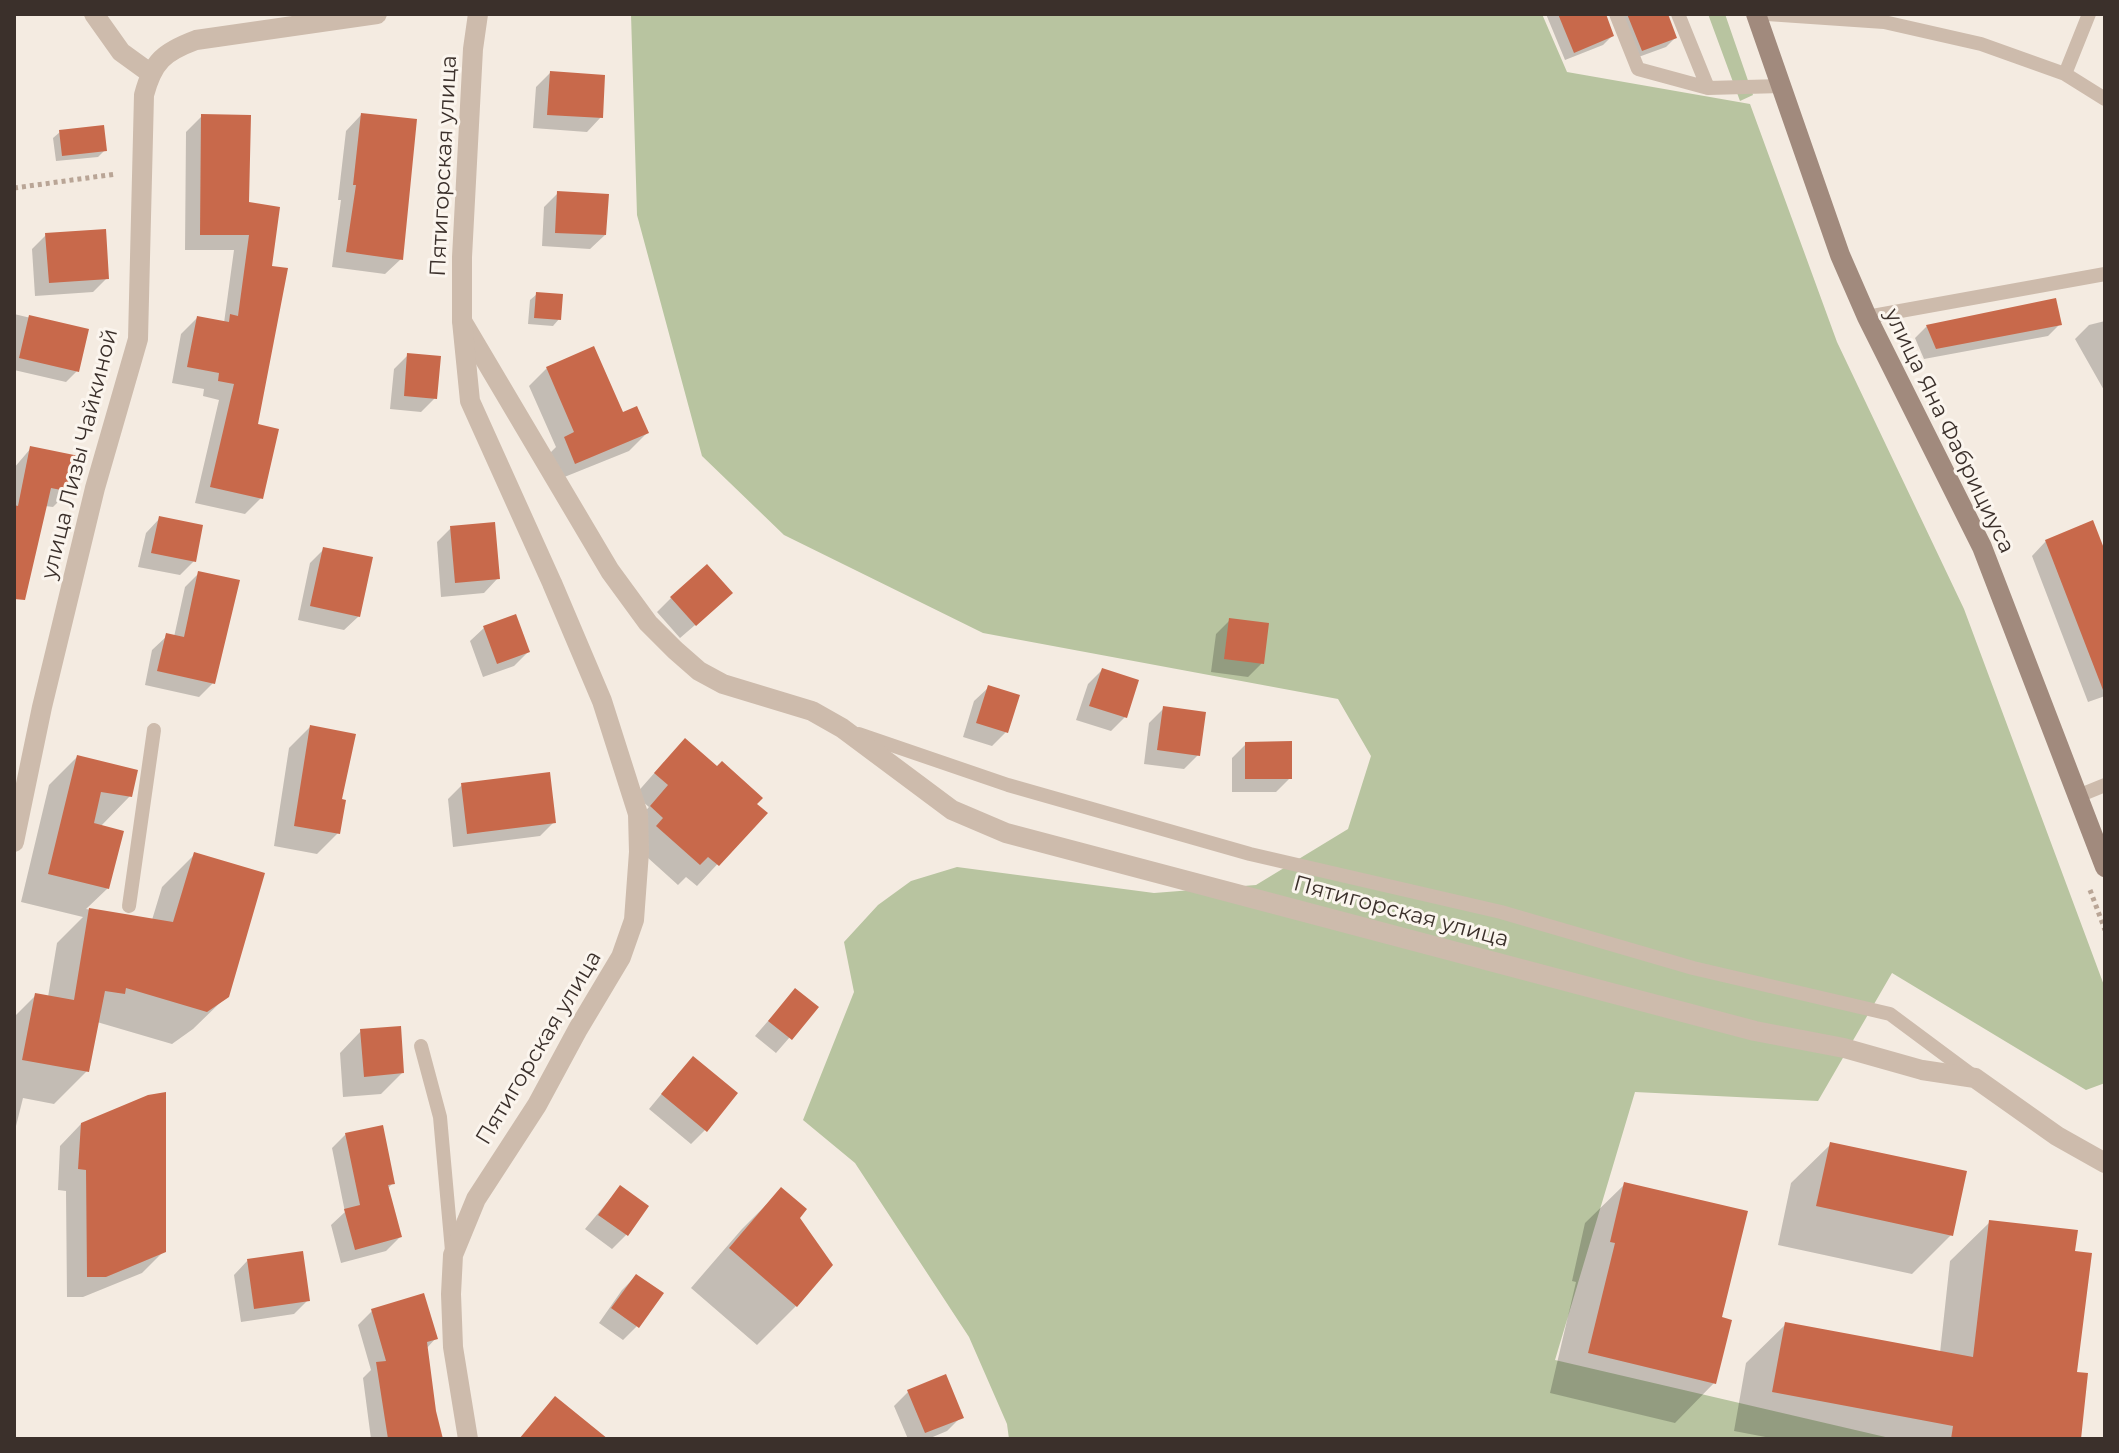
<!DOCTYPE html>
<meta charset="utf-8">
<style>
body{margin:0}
#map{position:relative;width:2119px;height:1453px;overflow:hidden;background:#f4ebe1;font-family:Montserrat,sans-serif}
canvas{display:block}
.frame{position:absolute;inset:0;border:16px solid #3b302b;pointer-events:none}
</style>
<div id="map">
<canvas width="2119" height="1453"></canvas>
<div class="frame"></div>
</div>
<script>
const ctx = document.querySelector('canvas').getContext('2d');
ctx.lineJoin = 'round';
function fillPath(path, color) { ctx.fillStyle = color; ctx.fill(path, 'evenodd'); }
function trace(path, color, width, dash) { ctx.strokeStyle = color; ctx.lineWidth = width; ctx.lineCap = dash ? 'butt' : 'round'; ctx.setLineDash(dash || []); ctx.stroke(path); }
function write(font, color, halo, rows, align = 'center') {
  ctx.font = font + ' Montserrat,sans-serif'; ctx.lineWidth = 6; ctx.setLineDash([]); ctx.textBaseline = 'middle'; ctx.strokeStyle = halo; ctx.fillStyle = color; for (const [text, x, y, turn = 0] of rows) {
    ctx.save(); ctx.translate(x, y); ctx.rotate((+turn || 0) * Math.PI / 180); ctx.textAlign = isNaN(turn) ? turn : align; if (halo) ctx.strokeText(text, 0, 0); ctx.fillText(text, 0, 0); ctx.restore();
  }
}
const green = new Path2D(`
 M631,14h911l25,58 183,32 87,238 127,267 141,379v95l-19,7 -194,-117 -74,128 -183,-9 -80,268 339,79h-885l-2,-15 -38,-87 -114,-174 -52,-43 51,-128 -10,-50 34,-37 33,-24 46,-14 197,26 102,-8 92,-56 23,-73 -33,-57 -355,-66 -199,-98 -82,-79 -65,-241z
 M1708,14h17l28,81 -13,6z`);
const shadow = new Path2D(`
 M1546,14h58l8,22 -9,9 -38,15z
 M1612,14h55l8,24 -9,9 -33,12z
 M550,73l51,44 -14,15 -54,-4 3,-41z
 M361,115l40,144 -16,15 -53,-7 9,-67h-3l8,-69z
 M202,116l45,88 23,63 -14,158 5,73 -16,16 -50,-11 24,-103 -16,-4 1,-7 -32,-6 9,-49 16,-16 27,5 10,-73h-49l1,-118z
 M60,132l45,18 -7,7 -42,4 -3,-23z
 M558,193l47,42 -15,14 -48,-3 2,-39z
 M46,235l61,43 -14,14 -58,4 -3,-47z
 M537,294l22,25 -6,7 -25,-2 2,-24z
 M14,314l72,17 -9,40 -11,11 -52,-12z
 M2105,321v71l-30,-53 14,-14z
 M2059,325l-11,11 -124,23 -9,-21 12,-12z
 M408,355l27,43 -14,14 -31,-3 4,-40z
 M547,368l75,47 25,18 -18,18 -72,29 -10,-24 9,-9 -27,-61z
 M31,448l38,43 -16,16 -8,-1 -31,72v-110z
 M160,518l34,43 -14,14 -42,-8 8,-34z
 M451,528l47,50 -14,15 -43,4 -4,-55z
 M2046,541l59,15v140l-17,6 -56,-146z
 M324,549l35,67 -15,14 -46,-10 12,-57z
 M199,573l14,110 -14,14 -54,-12 7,-35 15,-14 7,1 11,-50z
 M671,598l45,9 -36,31 -23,-26z
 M1230,620l32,43 -14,14 -37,-5 5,-38z
 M485,627l43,25 -14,14 -31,11 -13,-36z
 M1102,670l23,47 -14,14 -35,-11 12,-36z
 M989,687l17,45 -14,14 -29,-9 11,-36z
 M1164,708l34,47 -14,14 -40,-5 5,-41z
 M310,727l28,106 -21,21 -43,-8 15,-98z
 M1246,744l44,34 -14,14h-44v-34z
 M77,757l53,39 -30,31 8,61 -22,21 66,11 10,-33 33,-33 32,142 -34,33 -21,15 -75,-22 -10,49 -33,33 -31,-6 -9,36v-117l22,-22 12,2 9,-54 26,-26 -62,-15 28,-117z
 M664,762l90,42 11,9 -68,73 -11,-9 -8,8 -41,-37 -7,-20 19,-21 -14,-12z
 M462,785l92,37 -14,14 -87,11 -5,-48z
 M795,990l21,17 -40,46 -21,-17z
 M361,1031l41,42 -21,21 -38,3 -3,-44z
 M679,1073l26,57 -14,14 -42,-35z
 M81,1124l83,127 -22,22 -59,24h-16l-1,-106 -8,-1 2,-44z
 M346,1134l47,49 -6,6 13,48 -14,14 -45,12 -10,-38 14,-13 -13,-64z
 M1831,1144l120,91 -39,39 -134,-29 13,-62z
 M1625,1184l95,135 -6,64 -39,40 -125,-30 26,-111 -4,-1 13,-58z
 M620,1187l6,48 -14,14 -27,-20z
 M781,1190l15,116 -39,39 -66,-57 51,-59z
 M1990,1222l85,151 4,66h-303l-42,-8 12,-68 40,-39 154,29 10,-92z
 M248,1260l60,40 -14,14 -53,8 -7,-47z
 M636,1276l1,50 -14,14 -24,-17 23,-33z
 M372,1311l64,27 -10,11 8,62 7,28h-70l-8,-61 8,-8 -13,-45z
 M908,1392l53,25 -14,14 -19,8h-20l-14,-33z`);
const building = new Path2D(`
 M1558,14h48l8,22 -40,17z
 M1627,14h41l9,24 -35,13z
 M550,71l55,4 -2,43 -56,-3z
 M361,113l56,6 -14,141 -57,-8 10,-67h-3z
 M201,114l50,1 -2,87 31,5 -8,59 16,2 -30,156 21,5 -16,70 -53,-12 24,-103 -16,-3 1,-8 -32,-6 10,-51 32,6 1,-8 8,2 11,-81h-49z
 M104,125l3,26 -45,5 -3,-26z
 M557,191l52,3 -3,41 -51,-2z
 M106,229l3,50 -60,4 -4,-50z
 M536,292l27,2 -2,26 -27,-2z
 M2056,298l6,27 -126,24 -10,-24z
 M29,315l60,14 -10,43 -60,-14z
 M594,346l29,66 14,-6 12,27 -74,31 -11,-27 10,-5 -28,-65z
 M407,353l34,3 -4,43 -33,-3z
 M30,446l49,10 -8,36 -20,-4 -26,112 -11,-1v-94l4,1z
 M159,516l44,9 -7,37 -45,-9z
 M2093,520l12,31v139h-2l-58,-150z
 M495,522l5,57 -45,4 -5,-57z
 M323,547l50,10 -13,60 -50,-11z
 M707,564l26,29 -37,33 -26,-29z
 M198,571l42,9 -25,104 -58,-13 9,-38 18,4z
 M516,614l14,38 -33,12 -14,-38z
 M1229,618l40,5 -5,41 -40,-5z
 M1102,668l37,12 -12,38 -38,-12z
 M988,685l32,10 -12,38 -32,-10z
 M1163,706l43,6 -6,44 -43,-6z
 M310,725l46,9 -14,65 4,1 -6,34 -46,-8z
 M685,738l32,28 5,-5 41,37 -6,6 11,9 -49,53 -11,-9 -8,8 -44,-39 7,-8 -13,-12 18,-21 -14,-12z
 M1292,741v38h-47v-37z
 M77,755l61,15 -6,27 -31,-5 -7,31 30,8 -15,58 -61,-15z
 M550,772l6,51 -89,11 -6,-51z
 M194,852l71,21 -36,124 -22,15 -81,-24 -1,6 -20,-3 -16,81 -67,-12 13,-67 39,7 15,-92 84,14z
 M795,988l24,19 -27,33 -24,-19z
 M401,1026l3,47 -40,4 -4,-48z
 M693,1056l45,37 -31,39 -46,-38z
 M166,1092v160l-60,25h-19l-1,-107 -8,-1 3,-46 67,-28z
 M383,1125l12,59 -7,1 14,52 -47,13 -11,-41 16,-4 -15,-72z
 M1830,1142l137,29 -14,65 -137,-30z
 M1624,1182l124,29 -26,106 10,3 -16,64 -128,-31 27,-110 -5,-1z
 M620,1185l29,21 -21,30 -30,-21z
 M781,1187l26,22 -7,9 33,47 -36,42 -68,-59z
 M1989,1220l89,10 -3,21 17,2 -15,119 11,1 -7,66h-130l2,-13 -181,-34 13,-70 188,35z
 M303,1251l7,50 -56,8 -7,-50z
 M636,1274l28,19 -25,35 -28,-20z
 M424,1293l14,46 -11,3 9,69 7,28h-55l-12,-77 10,-1 -15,-52z
 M946,1374l18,44 -39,15 -18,-43z
 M555,1396l53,43h-89z`);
const path = new Path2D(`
 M14,188l102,-14
 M2090,890l15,40`);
const service = new Path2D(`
 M1616,14l22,55 70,19
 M1678,14l30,74 74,-2
 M1767,14l117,8 97,22 84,30 40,25
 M2065,74l24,-60
 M1867,317l238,-43
 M859,734l149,51 242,69 251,58 192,56 197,46 82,61
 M2078,796l27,-11
 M129,906l25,-176
 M421,1046l19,71 12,134`);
const minor = new Path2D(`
 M94,14l27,38 29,21
 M462,321l148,250 38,52 27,27 24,21 24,13 89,27 30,17 110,82 54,23 749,198 89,17 78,22 53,8 82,58 48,27
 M14,842l28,-135 53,-219 43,-149 6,-244c9,-34 20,-43 52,-55l181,-26`);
const tertiary = new Path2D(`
 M468,1439l-15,-92 -2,-53 2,-39 23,-56 61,-94 41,-76 43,-72 13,-37 5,-68 -1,-38 -36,-113 -50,-118 -82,-182 -8,-80v-64l11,-208 5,-35`);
const secondary = new Path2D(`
 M1756,14l84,241 27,62 115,230 123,320`);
const streetNames = [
 ["Пятигорская улица",444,166,-87],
 ["улица Яна Фабрициуса",1949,431,64],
 ["улица Лизы Чайкиной",80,454,-76],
 ["Пятигорская улица",1401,912,15],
 ["Пятигорская улица",539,1048,-59]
];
fillPath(green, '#b8c4a0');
fillPath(shadow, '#0003');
fillPath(building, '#c8694b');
trace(path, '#b9a596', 5, [4, 4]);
trace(service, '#cdbbac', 14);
trace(minor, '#cdbbac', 20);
trace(tertiary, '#cdbbac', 20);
trace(secondary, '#a18a7d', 20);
write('22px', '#3b302b', '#fbf5ee', streetNames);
</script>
